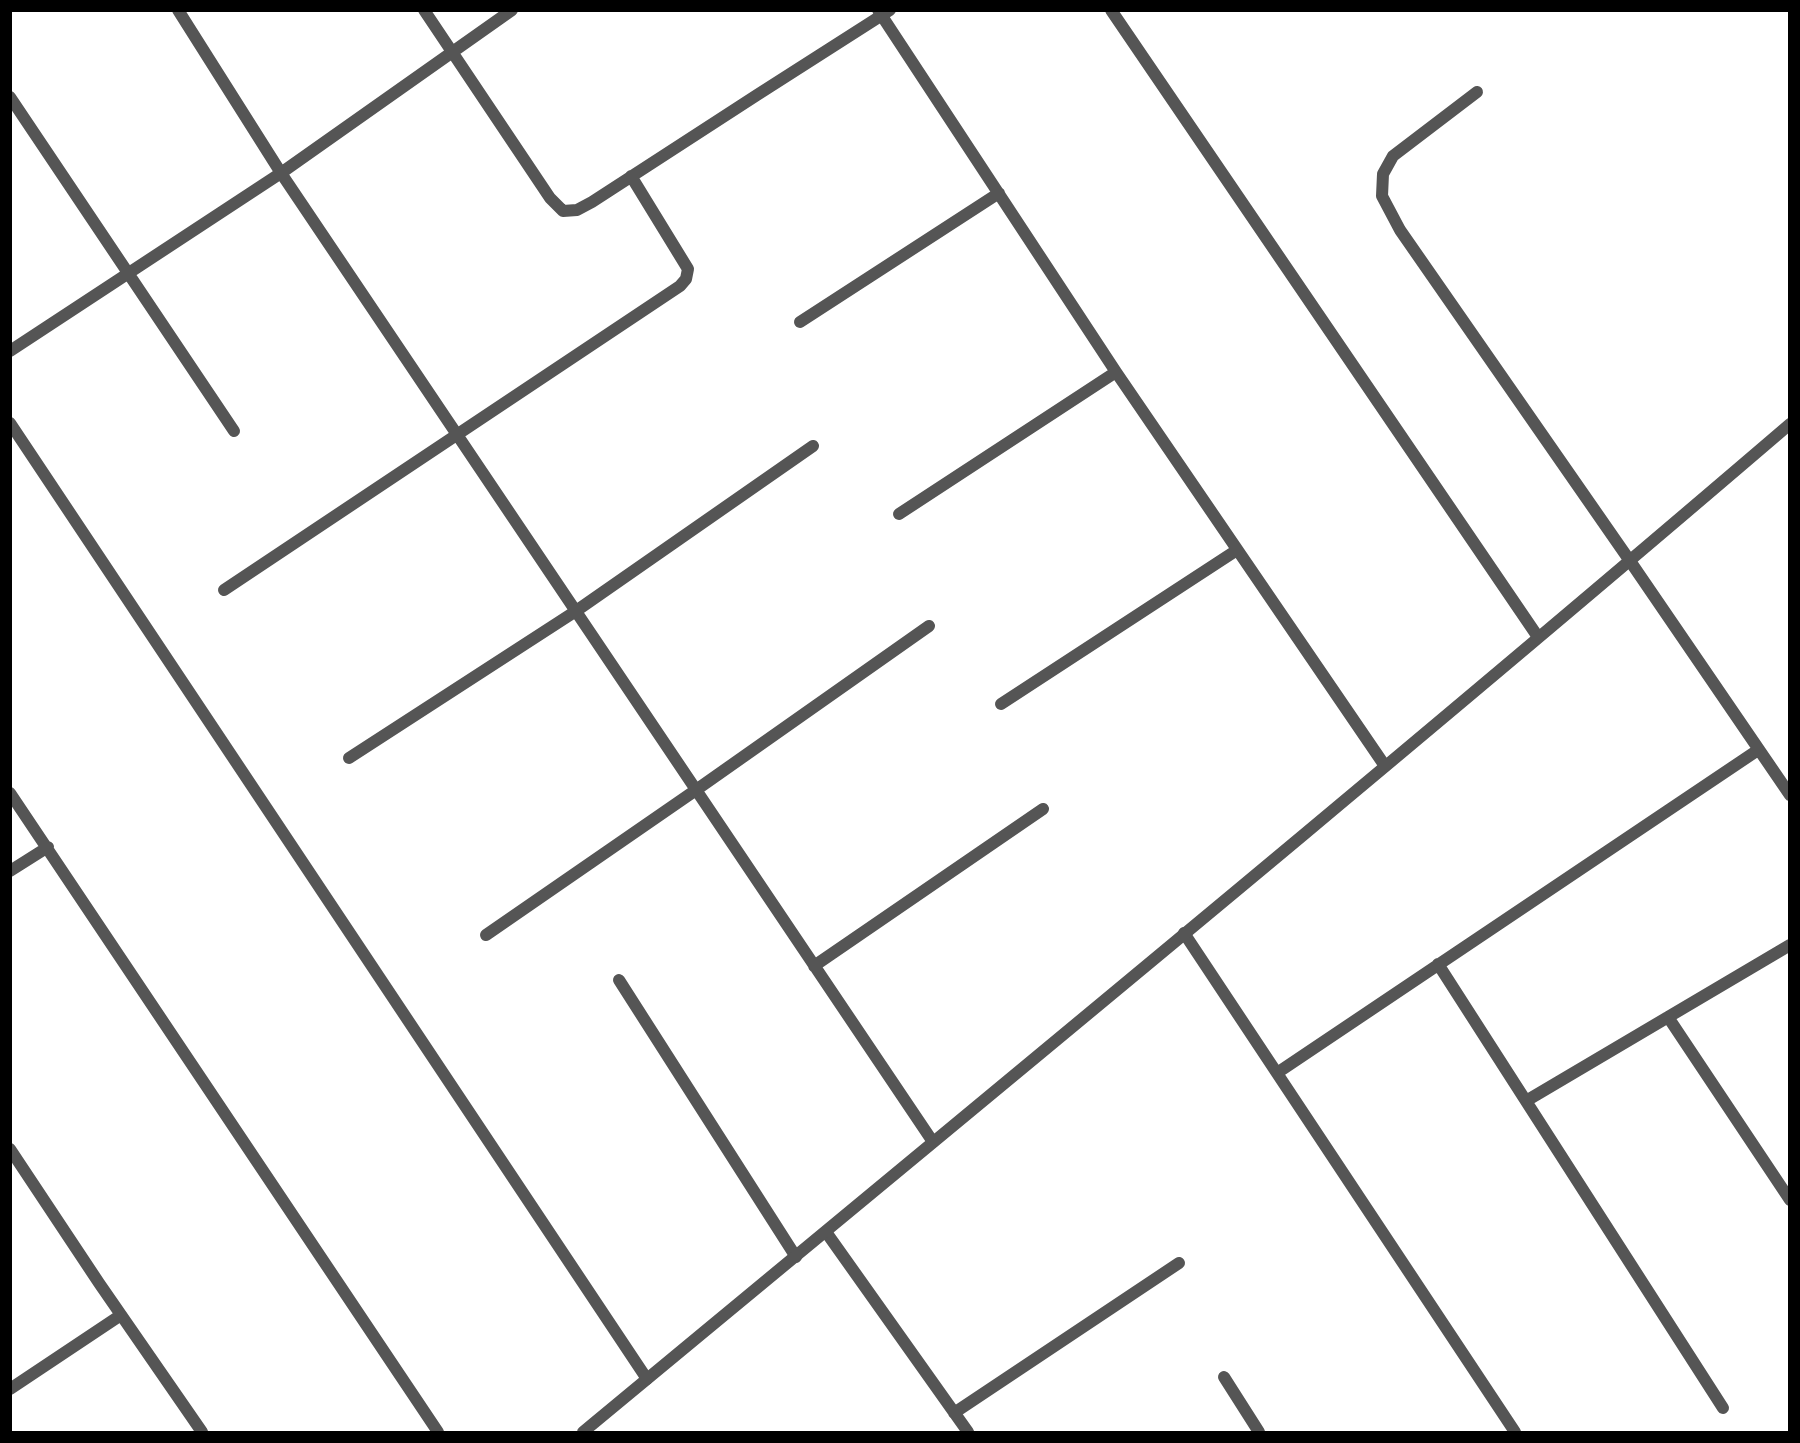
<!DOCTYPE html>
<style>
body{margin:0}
#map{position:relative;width:1800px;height:1443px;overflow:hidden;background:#fff;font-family:Barlow,sans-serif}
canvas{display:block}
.frame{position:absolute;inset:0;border:12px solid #000;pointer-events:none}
</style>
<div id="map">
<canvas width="1800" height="1443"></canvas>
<div class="frame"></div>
</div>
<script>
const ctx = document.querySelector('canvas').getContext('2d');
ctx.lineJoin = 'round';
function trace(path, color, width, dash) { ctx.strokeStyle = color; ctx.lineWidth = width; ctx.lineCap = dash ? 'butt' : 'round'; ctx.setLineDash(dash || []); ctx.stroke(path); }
const service = new Path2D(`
 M1477,92l-84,64 -10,18 -1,22 18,34 230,331`);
const minor = new Path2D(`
 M178,10l103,163 652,969
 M424,10l126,188 13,13 14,-1 15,-8 165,-107 133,-85
 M878,10l238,362 269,394
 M1111,10l427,627
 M10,97l224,334
 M800,322l199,-129
 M10,351l271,-178 231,-163
 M10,423l637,956
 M899,514l217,-142
 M1630,561l160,234
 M224,590l456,-304 6,-7 2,-10 -57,-93
 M1001,704l236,-154
 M349,758l227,-147 237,-165
 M10,793l428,639
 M10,871l38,-24
 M1184,933l331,499
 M486,935l210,-145 233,-164
 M1438,964l285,444
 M814,966l229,-157
 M619,980l177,277
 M1668,1017l122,183
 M1277,1073l481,-323
 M1526,1101l264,-156
 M10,1149l89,134 103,149
 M826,1232l142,200
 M1224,1377l35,55
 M10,1389l111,-74
 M954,1413l225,-150`);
const tertiary = new Path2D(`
 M583,1432c403,-334 809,-667 1207,-1008`);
trace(service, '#555', 12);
trace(minor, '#555', 12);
trace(tertiary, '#555', 12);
</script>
